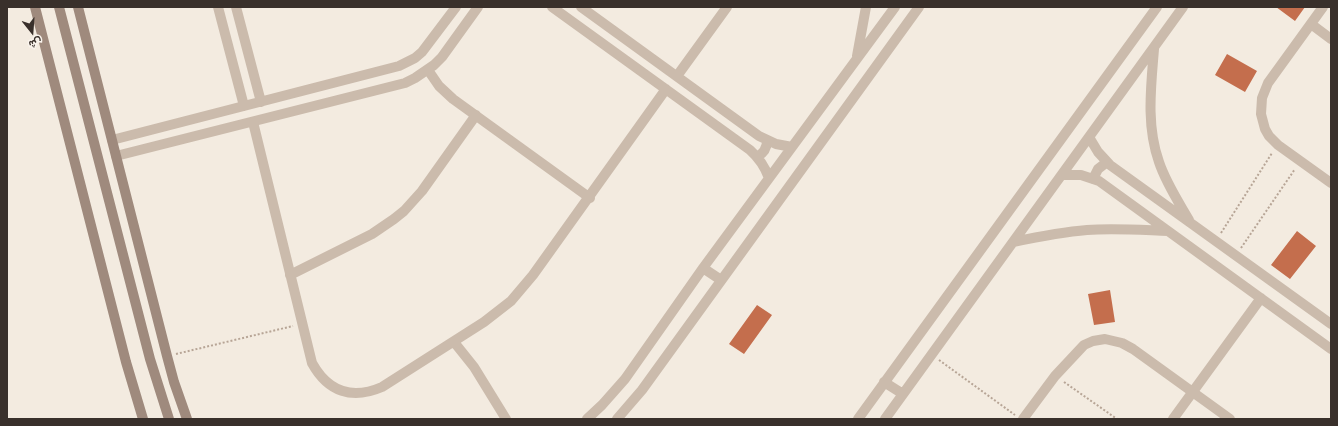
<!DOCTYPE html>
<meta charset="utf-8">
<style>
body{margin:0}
#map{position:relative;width:1338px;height:426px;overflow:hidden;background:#f3ebe0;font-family:"Space Grotesk",Vazirmatn,sans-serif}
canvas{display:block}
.frame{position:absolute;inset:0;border:8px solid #39302b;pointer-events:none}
.north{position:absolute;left:12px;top:12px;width:40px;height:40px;-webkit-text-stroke:3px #faf4ed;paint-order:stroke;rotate:163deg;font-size:11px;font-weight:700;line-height:16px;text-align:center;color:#39302b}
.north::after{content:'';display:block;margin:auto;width:14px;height:18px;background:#39302b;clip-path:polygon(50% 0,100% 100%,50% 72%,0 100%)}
</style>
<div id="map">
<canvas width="1338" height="426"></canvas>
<div class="frame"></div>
<div class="north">ش</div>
</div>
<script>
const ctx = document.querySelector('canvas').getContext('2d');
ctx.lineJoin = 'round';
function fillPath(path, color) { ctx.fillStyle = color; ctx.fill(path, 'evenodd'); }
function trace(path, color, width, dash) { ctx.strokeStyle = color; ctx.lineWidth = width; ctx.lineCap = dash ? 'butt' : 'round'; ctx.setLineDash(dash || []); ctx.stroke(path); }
const building = new Path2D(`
 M1276,7h29l-10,14z
 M1227,54l30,17 -12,21 -30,-17z
 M1297,231l19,15 -26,33 -19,-14z
 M1110,290l5,32 -21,3 -6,-31z
 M757,305l15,10 -28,39 -15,-10z`);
const path = new Path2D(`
 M1221,233l51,-80
 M1241,248l54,-79
 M176,354l117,-28
 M939,360l76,55
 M1064,382l53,37`);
const street = new Path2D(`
 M218,7l26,99
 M236,7l25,95
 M552,7l198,143c9,8 15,17 19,28
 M581,7l178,129 17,8 16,3
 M1323,7l-55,76 -6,15 -1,16 4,15 4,7 9,9 53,38
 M1311,24l20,15
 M1154,49c-3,38 -8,76 5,113 7,21 19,39 30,58
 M857,56l9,-49
 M428,70l11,16 14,13 137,99
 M677,76l50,-69
 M253,122l59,241c16,29 40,37 70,24l102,-65 27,-21 22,-26 133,-186
 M1089,137l9,15 12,13 221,159
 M112,140l287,-74 16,-8 7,-6 34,-45
 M116,156l289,-73 10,-5 19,-13 8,-8 36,-50
 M757,157c7,-4 10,-9 10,-16
 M1062,175h19l18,6 232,168
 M1093,179l5,-10 9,-7
 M1013,242c24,-5 49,-10 74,-12 27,-2 54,0 81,1
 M703,268l18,12
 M290,275l82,-41 22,-15 10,-8 18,-20 54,-76
 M454,342l20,25 32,52
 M884,382l19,12
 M587,419l15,-14 23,-26 78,-111 192,-261
 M617,419l25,-29 277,-383
 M858,419l299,-412
 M885,419l298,-412
 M1023,419l32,-43 29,-31 9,-4 12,-2 17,4 11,6 97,70
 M1173,419l88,-121`);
const secondary = new Path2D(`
 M35,7l91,355 17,57
 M59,7l91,352 19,60
 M78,7l89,349 7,26 13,37`);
fillPath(building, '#c46e4d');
trace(path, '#b7a596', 2, [2, 2]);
trace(street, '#cbbbac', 10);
trace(secondary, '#9f8a7d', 10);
</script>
